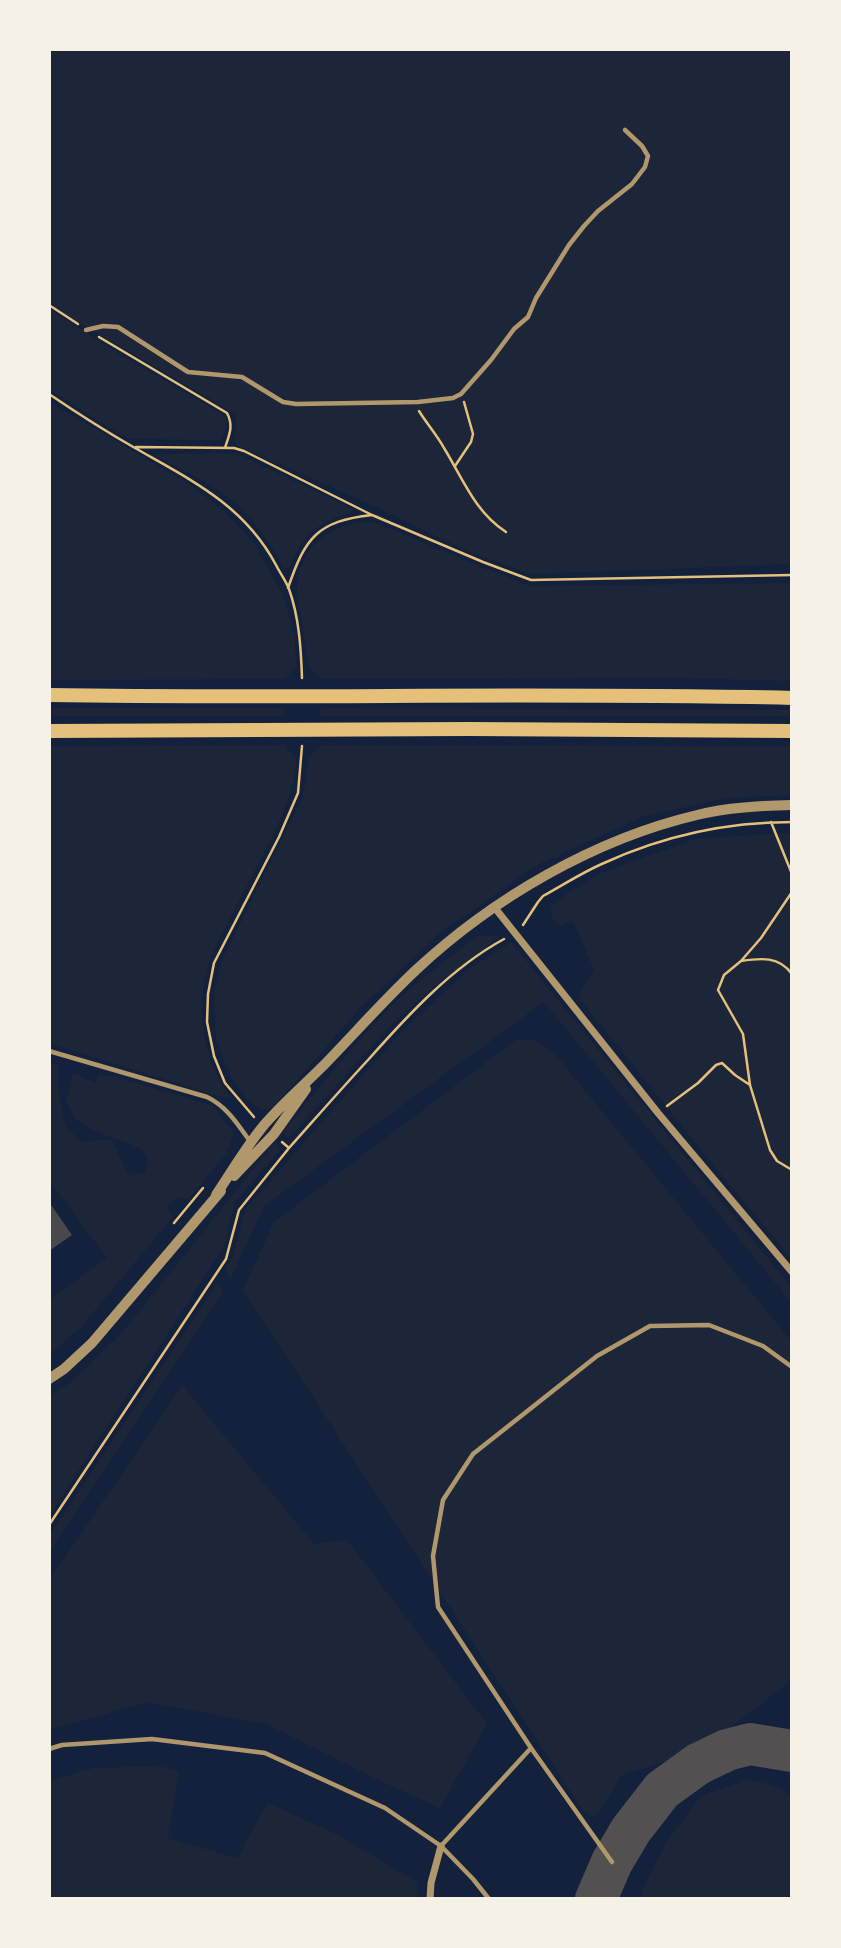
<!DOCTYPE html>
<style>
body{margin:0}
#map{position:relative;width:841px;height:1948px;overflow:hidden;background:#14213d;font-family:"Sofia Sans Condensed",sans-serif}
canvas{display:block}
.frame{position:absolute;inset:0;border:51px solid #f6f1e7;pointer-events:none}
</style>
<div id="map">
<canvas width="841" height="1948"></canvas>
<div class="frame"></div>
</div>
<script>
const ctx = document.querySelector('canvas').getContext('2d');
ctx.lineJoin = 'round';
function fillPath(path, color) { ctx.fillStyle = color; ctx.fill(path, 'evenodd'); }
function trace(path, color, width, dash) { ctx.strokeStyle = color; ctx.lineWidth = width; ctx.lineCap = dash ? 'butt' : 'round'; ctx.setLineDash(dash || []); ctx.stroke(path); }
const green = new Path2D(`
 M49,49h743v515l-262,10 -65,-24 -89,-43 -141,-63 1,-30 -168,-98 -19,-15z
 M49,309l72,46 103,60 4,9 -7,16 -89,-1 -11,-4 -72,-46z
 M49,402l139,81 36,28 29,31 30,52 12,43 1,31 -12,11 -235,1z
 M235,453l12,5 108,53c-38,13 -49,19 -66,57l-6,-1c-16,-31 -38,-60 -68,-79 -20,-13 -42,-23 -63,-34z
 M361,522h12l16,6 92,39 49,19 262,-3v98l-115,-3 -356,1c-4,-4 -9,-8 -11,-13 -4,-11 -5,-26 -7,-37 -2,-13 -6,-26 -6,-38 0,-40 27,-63 64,-69z
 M49,708h236v8h-236z
 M321,708l471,2v6h-472z
 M284,745l12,14c-1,31 -14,58 -28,86 -13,25 -26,51 -39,76 -6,11 -13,22 -17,34 -19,48 -10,102 19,143l-17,-3 -165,-52v-297z
 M321,745l471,1v49l-66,3 -84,19 -105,48 -97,68 -80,75 -86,99 -11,3 -13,-7 -20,-28 -14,-35 -2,-49 9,-33 79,-159 4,-19 2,-22z
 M784,833l8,2v424l-77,-92 -137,-170 16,-27 -21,-49 -12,5 -9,-7 -2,-12 18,-14 31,-19 96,-35z
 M480,935l19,2 -63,48 -44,39 -100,111 -4,2 -4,-3v-4c37,-44 73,-91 115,-131 25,-23 52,-44 81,-64z
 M511,942l281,346v15l-248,-301 -280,204 -34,74 -5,-11 7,-11 14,-50 157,-178 69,-63z
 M516,1040h20l19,14 237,288v338l-89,69 -81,26 -25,39 -4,2 -10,-5 -340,-521 31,-68z
 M49,1062l10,4 -1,20 7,40 17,16 29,-3 18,37 16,-4 3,-13 -8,-11 -48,-18 -17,-12 -9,-16 7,-29 22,10 3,-8 13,1 100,29 23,28 -8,21 -38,46 -10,-4 -11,11 6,10 -91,109 -33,29v-55l58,-42 -58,-78z
 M276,1141l4,9 -45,52 -11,45 -175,269v-120l25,-16 48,-47z
 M217,1283l7,8 -175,262v-17z
 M182,1385l132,159 33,-4 140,184 -47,84 -53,-24 -121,-60 -119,-22 -98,28v-149z
 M160,1766l19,5 -11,67 69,20 31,-55 68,31 82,49 -2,16h-367v-118l44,-13z
 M749,1780c15,3 32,6 43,17v102h-152l4,-13 23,-45 34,-45z`);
const taxiway = new Path2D(`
 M596,1899l16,-37 19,-32 31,-40 36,-26 29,-14 23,-6 42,7`);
const building = new Path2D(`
 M49,1202l23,33 -23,16z`);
const path = new Path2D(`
 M49,305l29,19
 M99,337l128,76c7,13 2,22 -2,35
 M49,394c28,19 56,37 86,54 56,32 109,57 141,117 4,8 10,16 13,24 10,28 12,59 13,89
 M419,411c8,13 18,24 25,37 19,31 31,64 62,84
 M136,447l98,1 10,3 128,64
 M455,466l16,-24 2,-8 -9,-32
 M288,588c17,-50 29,-67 84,-73l111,47 48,18 261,-5
 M771,822l21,52
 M792,892l-31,46 -20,23 -17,14 -6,15 25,44 7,51 20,65 7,11 15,9
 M523,925l15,-23 5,-6c20,-11 40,-24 61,-33 59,-27 124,-41 188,-41
 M741,961c20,-3 38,-5 51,13
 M667,1106l31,-23 18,-18 6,-2 13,12 15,10
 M254,1117l-29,-34 -11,-27 -7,-34 1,-28 6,-31 65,-126 19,-44 4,-47
 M289,1148c26,-29 52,-59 79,-88 40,-45 83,-92 136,-121
 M174,1223l29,-35
 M49,1525l177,-266 13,-49 50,-62 -7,-6`);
const service = new Path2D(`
 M86,330l17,-4 15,1 70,45 54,5 41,25 13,2 122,-2 35,-4 8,-4 30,-34 23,-31 14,-12 8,-19 33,-53 15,-19 14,-15 34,-27 13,-17 3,-11 -6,-10 -17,-16
 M49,1051l158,46c19,9 30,26 42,43
 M49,1749l13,-4 90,-6 113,14 120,55 56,38 32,33 16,20
 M441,1846l90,-98
 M612,1862l-81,-114 -93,-141 -5,-51 10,-56 30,-46 124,-98 53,-30 59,-1 54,21 29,21`);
const minor = new Path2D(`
 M495,908l163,205 134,159
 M430,1899l1,-16 10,-37`);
const tertiary = new Path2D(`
 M234,1176l40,-42 32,-45
 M216,1195c16,-24 30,-48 48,-70 19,-22 40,-40 60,-60 31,-32 60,-65 92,-95 77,-72 179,-131 281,-155 31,-8 64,-9 95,-10
 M49,1379l15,-10 28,-26 129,-152`);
const primary = new Path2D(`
 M49,695c248,4 495,-3 743,3
 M49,731l419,-2 324,2`);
fillPath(green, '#1d2539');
trace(taxiway, '#525050', 42);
fillPath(building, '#48494c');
trace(path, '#e5c07b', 2.5);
trace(service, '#b1986c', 4.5);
trace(minor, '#b1986c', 7);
trace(tertiary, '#b1986c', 10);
trace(primary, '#e5c07b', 14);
</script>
